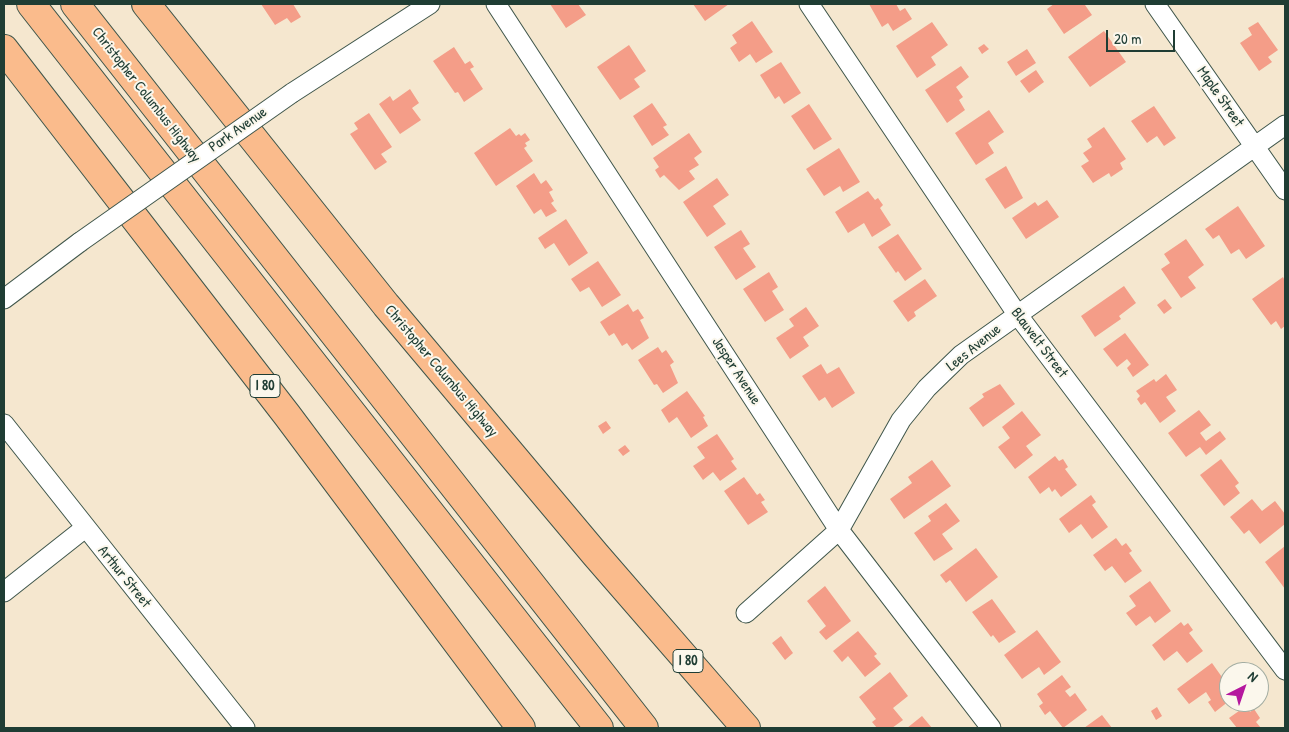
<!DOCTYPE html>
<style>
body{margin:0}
#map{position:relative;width:1289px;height:732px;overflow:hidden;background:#f5e7cf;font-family:"Patrick Hand",sans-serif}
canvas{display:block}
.frame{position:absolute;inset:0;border:5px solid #1f3d34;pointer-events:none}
.north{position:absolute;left:1219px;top:662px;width:50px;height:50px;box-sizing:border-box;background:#fbf7ec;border:1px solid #a3ada2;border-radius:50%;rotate:41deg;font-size:14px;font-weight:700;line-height:20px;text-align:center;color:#1f3d34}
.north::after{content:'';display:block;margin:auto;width:18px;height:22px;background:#b5179e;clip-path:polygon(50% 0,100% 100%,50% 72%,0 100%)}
.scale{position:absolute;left:1106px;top:30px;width:69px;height:22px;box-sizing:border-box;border:2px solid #1f3d34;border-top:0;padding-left:6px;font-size:15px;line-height:18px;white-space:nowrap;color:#1f3d34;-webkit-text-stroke:4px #fbf7ec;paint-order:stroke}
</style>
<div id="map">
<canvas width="1289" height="732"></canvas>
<div class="frame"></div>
<div class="north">N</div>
<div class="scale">20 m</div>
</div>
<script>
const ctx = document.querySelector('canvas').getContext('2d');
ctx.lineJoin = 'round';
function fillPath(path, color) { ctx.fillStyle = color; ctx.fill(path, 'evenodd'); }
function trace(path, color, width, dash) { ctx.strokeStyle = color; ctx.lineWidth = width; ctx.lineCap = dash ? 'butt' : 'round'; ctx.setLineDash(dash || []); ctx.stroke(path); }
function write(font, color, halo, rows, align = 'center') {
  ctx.font = font + ' "Patrick Hand",sans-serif'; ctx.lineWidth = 4; ctx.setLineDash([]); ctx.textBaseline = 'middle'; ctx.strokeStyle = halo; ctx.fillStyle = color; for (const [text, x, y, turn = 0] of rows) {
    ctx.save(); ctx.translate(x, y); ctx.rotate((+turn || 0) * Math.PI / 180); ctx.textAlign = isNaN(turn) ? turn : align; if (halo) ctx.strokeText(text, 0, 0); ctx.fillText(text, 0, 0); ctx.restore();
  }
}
const building = new Path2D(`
 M261,4h32l8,13 -10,6 -4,-5 -12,7z
 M550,4h28l8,11 -20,13z
 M693,4h36l-24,17z
 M869,4h27l4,7 5,-3 7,11 -19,12 -5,-8 -6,4z
 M1054,4h33l-2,1 7,10 -28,19 -17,-25z
 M752,21l21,31 -17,11 -6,-9 -11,8 -9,-14 7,-5 -5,-8z
 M932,22l16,23 -17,12 5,8 -19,13 -21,-32z
 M1258,22l20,28 -10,7 4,5 -13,9 -19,-28 12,-8 -4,-7z
 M1104,31l22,31 -36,25 -22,-30z
 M984,44l5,5 -7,5 -4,-6z
 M629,45l17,26 -12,8 6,8 -20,13 -23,-33z
 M454,47l11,17 5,-3 4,6 -4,2 13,20 -19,13 -6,-10 -3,1 -22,-32z
 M1027,49l9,14 -20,13 -9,-14z
 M781,62l20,31 -17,11 -5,-8 -4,3 -15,-24z
 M961,66l8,11 -13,10 7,10 -4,3 6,10 -18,13 -22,-33z
 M1036,70l8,12 -15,11 -9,-12z
 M410,89l9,14 -7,5 9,12 -21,14 -21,-30 11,-8 3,5z
 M652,103l15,22 -4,2 6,8 -17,11 -19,-30z
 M809,104l23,35 -18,11 -23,-34z
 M1154,106l22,32 -12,8 -7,-10 -10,7 -16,-22z
 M989,110l15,22 -16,11 6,10 -18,12 -21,-32z
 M369,113l23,34 -11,7 6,8 -12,8 -25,-36 8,-5 -4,-6z
 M1104,127l22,32 -6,4 3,6 -12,8 -2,-4 -16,10 -12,-17 8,-5 -6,-8 9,-6 -5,-8z
 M510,128l6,8 3,-2 2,2 4,-3 5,7 -5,3 2,3 -3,2 9,13 -37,25 -22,-33z
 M689,133l13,19 -8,6 5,7 -10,6 6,8 -16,11 -15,-15 -4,3 -5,-8 4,-3 -6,-9z
 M839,148l21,34 -17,10 -3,-6 -16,10 -18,-27z
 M1006,166l17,32 -18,11 -20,-30z
 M534,173l7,11 5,-4 7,10 -4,2 5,9 -3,2 6,8 -11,6 -5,-8 -7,5 -18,-28z
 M717,178l12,17 -16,11 13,18 -19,13 -24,-35z
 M868,191l7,9 3,-2 5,7 -3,3 11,17 -19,12 -8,-14 -16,10 -13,-21z
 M1047,200l12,17 -33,22 -14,-21 23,-16 3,4z
 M1238,206l27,40 -19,13 -7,-10 -8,5 -12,-19 -6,4 -8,-10z
 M566,219l22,34 -19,13 -15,-23 -9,6 -7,-11z
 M741,230l9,14 -7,4 13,19 -20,13 -22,-33z
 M898,234l24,35 -17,12 -7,-10 -2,2 -18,-26z
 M1186,239l18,26 -16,12 8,11 -15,10 -20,-29 9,-6 -6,-9z
 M598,261l23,34 -19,12 -13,-20 -9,5 -9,-13z
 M769,272l9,15 -6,4 12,19 -19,12 -22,-33z
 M1283,277l2,4v45l-4,3 -5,-8 -5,4 -19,-26z
 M925,279l12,17 -23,16 2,4 -8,6 -15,-21z
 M1124,286l12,17 -17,13 2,3 -26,18 -14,-21z
 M1165,299l7,9 -8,6 -7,-9z
 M628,304l5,8 5,-3 6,9 -4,2 9,18 -17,12 -5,-7 -5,3 -8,-13 -5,3 -9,-14z
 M806,307l13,19 -16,11 6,9 -19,13 -14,-21 18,-12 -5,-7z
 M1125,333l24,32 -16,12 -6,-9 4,-4 -4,-5 -10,8 -14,-18z
 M658,347l4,6 4,-3 8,12 -4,3 8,18 -15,10 -6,-9 -3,1 -16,-25z
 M821,364l6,10 12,-7 16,26 -23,15 -7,-11 -6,4 -17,-25z
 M1166,374l11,16 -11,7 10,14 -16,12 -15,-21 -4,3 -4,-6 3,-3 -4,-5 18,-12 2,3z
 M1000,384l15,20 -32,23 -14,-19 15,-11 -2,-3z
 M687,391l18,25 -2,1 5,9 -17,12 -14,-21 -8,6 -8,-13z
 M1199,410l12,15 -11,8 6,8 14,-10 6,8 -20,16 -6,-8 -14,10 -18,-24z
 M1022,411l19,24 -15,11 7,9 -18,14 -17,-22 12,-9 -8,-11z
 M606,421l5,7 -8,6 -5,-8z
 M717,434l17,25 -3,2 6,8 -17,12 -7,-9 -10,8 -10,-14 12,-8 -8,-11z
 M625,445l5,6 -7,5 -5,-6z
 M1055,456l4,5 4,-2 5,8 -3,2 12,16 -16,12 -6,-8 -3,3 -3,-5 -9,7 -12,-17z
 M1221,459l18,24 -4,3 5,7 -16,13 -24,-31z
 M932,460l19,26 -47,33 -14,-20 22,-16 -4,-6z
 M744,477l13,18 3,-2 5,7 -4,2 7,10 -20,13 -24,-34z
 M1091,495l5,7 -4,3 16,22 -16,12 -11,-15 -12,9 -10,-14z
 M1252,499l10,12 13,-10 10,13v10l-25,20 -11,-14 -5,4 -14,-17z
 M946,503l14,18 -18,13 11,15 -19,12 -20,-28 17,-12 -3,-5z
 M1116,538l6,8 4,-3 6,8 -3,2 13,18 -17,12 -13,-17 -7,5 -12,-16z
 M1285,546v43l-20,-27z
 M976,548l22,29 -32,25 -16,-22 -4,3 -6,-8z
 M1150,581l21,30 -16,12 -5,-7 -14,10 -10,-13 10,-7 -7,-10z
 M825,586l26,35 -25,19 -7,-8 7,-6 -19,-25z
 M992,599l24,33 -17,11 -6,-8 -2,2 -19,-25z
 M1181,622l3,4 4,-3 5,7 -4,3 14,18 -16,12 -10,-12 -13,10 -12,-16z
 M1037,630l24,32 -17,13 -5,-8 -17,12 -18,-24z
 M858,631l19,23 -3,2 7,8 -16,13 -17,-21 -6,6 -9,-11z
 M781,636l12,17 -8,7 -13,-17z
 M1212,663l17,24v14l-14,11 -7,-10 3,-2 -5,-8 -17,12 -12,-15z
 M890,672l18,24 -15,12 10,12 -11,8h-15l-5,-6 4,-3 -17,-22z
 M1062,675l9,12 -6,4 5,6 5,-4 12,17 -24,18 -13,-17 -5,4 -6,-9 4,-3 -6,-9z
 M1246,706l4,6 4,-3 6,9 -4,4 5,6h-24l-8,-10z
 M1157,707l5,9 -6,4 -5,-9z
 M1102,715l10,13h-28z
 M922,716l10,12h-25z`);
const minor = new Path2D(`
 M496,4l343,526 152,198
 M809,4l208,310 268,356
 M1155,4l130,186
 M292,93l138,-89
 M4,299l76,-57
 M4,424l241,304
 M4,592l81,-64
 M746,613l93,-83 62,-110 26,-32 34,-33 324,-230`);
const motorway = new Path2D(`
 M31,4l568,724
 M75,4l569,724
 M146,4l240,301 209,249 151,174
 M4,49l283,366 234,313`);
const minorBridge = new Path2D(`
 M80,242l212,-149`);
const shields = [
 [265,386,30],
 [688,661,30]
];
const shieldNames = [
 ["I 80",265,386],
 ["I 80",688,661]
];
const streetNames = [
 ["Christopher Columbus Highway",146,95,52],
 ["Maple Street",1220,97,55],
 ["Park Avenue",238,130,-35],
 ["Blauvelt Street",1039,343,53],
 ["Lees Avenue",974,348,-39],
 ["Christopher Columbus Highway",441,371,50],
 ["Jasper Avenue",736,371,57],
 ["Arthur Street",124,577,51]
];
fillPath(building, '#f49d88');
trace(minor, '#3f564b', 21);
trace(motorway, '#3f564b', 30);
trace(minor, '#fff', 19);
trace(motorway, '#fabb8c', 28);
trace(minorBridge, '#3f564b', 21, []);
trace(minorBridge, '#fff', 19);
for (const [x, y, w] of shields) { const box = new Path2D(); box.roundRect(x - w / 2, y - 11.5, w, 23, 4); ctx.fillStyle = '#fbf7ec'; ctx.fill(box); trace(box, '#1f3d34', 1); }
write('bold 14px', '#1f3d34', null, shieldNames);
write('15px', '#1f3d34', '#fbf7ec', streetNames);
</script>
